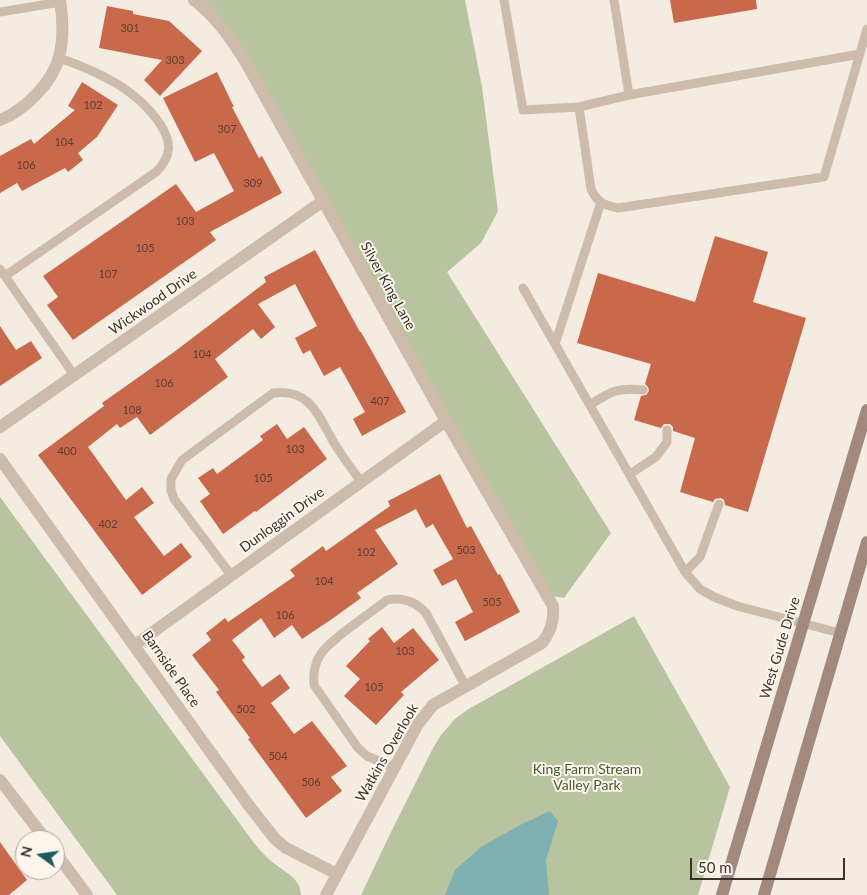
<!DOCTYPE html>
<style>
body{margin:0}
#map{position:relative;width:867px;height:895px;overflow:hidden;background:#f4ebe1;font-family:Lato,sans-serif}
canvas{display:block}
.north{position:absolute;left:15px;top:830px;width:50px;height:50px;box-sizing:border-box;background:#fbf5ee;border:1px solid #aea6a0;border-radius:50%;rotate:284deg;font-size:14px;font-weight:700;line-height:20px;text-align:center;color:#3b302b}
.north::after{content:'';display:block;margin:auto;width:18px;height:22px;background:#1f5a5e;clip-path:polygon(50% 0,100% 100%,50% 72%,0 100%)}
.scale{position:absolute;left:690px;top:858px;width:155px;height:22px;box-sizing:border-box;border:2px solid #3b302b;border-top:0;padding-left:6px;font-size:15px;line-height:18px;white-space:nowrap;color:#3b302b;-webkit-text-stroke:4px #fbf5ee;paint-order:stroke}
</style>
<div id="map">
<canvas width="867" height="895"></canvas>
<div class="north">N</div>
<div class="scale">50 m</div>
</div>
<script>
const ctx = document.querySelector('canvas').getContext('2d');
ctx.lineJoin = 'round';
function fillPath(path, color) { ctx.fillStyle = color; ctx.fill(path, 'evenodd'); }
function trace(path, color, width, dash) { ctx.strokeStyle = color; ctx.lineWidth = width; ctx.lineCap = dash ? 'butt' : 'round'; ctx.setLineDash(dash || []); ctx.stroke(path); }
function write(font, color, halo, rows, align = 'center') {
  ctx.font = font + ' Lato,sans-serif'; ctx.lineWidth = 4; ctx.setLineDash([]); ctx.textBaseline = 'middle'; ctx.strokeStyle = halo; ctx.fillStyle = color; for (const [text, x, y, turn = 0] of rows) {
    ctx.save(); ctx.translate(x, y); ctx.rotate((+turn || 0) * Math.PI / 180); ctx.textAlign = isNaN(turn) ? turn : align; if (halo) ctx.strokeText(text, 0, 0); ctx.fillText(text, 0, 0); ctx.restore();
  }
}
const green = new Path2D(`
 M194,0h271l17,87 16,124 -17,32 -34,29 164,261 -47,65 -17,-3 -303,-536z
 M0,497l254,346c5,6 10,12 17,18 11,10 30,16 30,34h-184l-117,-159z
 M634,616l96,171 -32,108h-337l30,-63 42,-84 8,-13 14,-16 12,-9z`);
const water = new Path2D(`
 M550,811l8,10 -12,39 3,35h-104l10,-25 26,-23 39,-22z`);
const building = new Path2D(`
 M670,0h86l1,9 -83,14z
 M107,6l26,5v3l36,7 33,30 -42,45 -16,-16 18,-20 -63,-12z
 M217,72l17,35h-2l27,51 3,-2 20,37 -72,39 6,8 -143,100 -26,-35 11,-8 -15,-21 133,-92 20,28 38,-21 -20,-38 -19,9 -32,-64z
 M82,82l36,23 -21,32 -19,16 5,7 -15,12 -3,-4 -43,23 -5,-8 -17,10v-37l31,-17 3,5 41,-34 -7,-4z
 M715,236l53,16 -15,50 53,16 -58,194 -23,-7 -1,-5 -3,-2 -6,1 -2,3 -33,-10 15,-54 -22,-7v-4l-3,-3h-6l-3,4 -27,-8 7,-24 5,-1 3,-4 -1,-4 -3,-3 6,-20 -74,-21 21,-70 97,29z
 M315,250l45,82h1l45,80 -44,24 -9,-17 12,-7 -25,-45 -16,9 -14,-26 -7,4 -8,-16 22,-12 -22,-42 -37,20 17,23 -14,12 -8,-10 -38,30 13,18 -78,58 -13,-18 -17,11 -3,-4 -29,23 38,53 16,-13 12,16 -20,14 30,39 17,-13 11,14 -50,38 -104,-140 66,-49 -2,-3 72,-51 92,-70 -2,-5z
 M0,326l16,24 15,-9 11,17 -42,28z
 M277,424l10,15 17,-12 23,32 -71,53 -1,-1 -32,23 -23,-33 10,-7 -12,-16 15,-10 4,6 46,-34 -3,-4z
 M440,474l27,54 4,-2 27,49 2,-1 20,38 -55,29 -10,-19 18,-10 -17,-33 -14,7 -9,-16 20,-11 -20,-35 -7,4 -10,-19 -41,21 23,34 -41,29 4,5 -29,21 -30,20 -10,-14 -18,13 -13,-20 -29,22 13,17 -3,3 20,27 18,-13 10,14 -19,15 23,31 18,-13 35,45 -16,11 11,14 -36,27 -58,-79 2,-1 -34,-46 3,-2 -27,-35 19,-15 -5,-7 19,-15 3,4 67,-46 -5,-6 33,-24 3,5 64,-45 -2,-5z
 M382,627l12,16 19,-15 26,32 -38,32 3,3 -28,30 -32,-29 16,-17 -14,-13 24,-25 -2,-2z
 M0,842l27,38 -18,15h-9z`);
const lane = new Path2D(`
 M504,0l19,110 56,-3
 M614,0l15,95
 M0,12l60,-10
 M860,54l-231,41 -50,12 12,82c6,13 12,16 27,19l206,-31 43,-148
 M0,269l74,106
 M5,276l151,-104c16,-16 16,-30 4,-48 -23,-35 -63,-53 -101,-66
 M523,288l162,284 15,17 14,8 23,9 103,27
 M555,344l46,-142
 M590,405c21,-14 28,-18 53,-15
 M630,474l26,-17 11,-15v-12
 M685,572l15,-15 19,-53
 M231,575l-57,-76 -3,-9v-11l11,-19 91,-67c37,-5 45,22 61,50 8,13 18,26 27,39
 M395,768l-28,-12 -9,-8 -44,-63c-1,-11 0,-20 6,-30 9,-15 51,-42 67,-55 16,-3 28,1 39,13l39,72`);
const street = new Path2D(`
 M194,0c23,18 34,35 50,59l202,362 107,185c1,15 -2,25 -11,37l-109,62 -15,19 -92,171
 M0,120c24,-9 53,-38 59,-63 5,-18 4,-38 1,-57
 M0,427l323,-226
 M0,459l247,344 28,36 11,9 51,26
 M135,645l311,-224
 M0,780l46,60
 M55,852l32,43`);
const secondary = new Path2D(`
 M722,895l145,-485
 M764,895l103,-353`);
const numberNames = [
 ["301",130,28],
 ["303",175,60],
 ["102",93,105],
 ["307",227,129],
 ["104",64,142],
 ["106",26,165],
 ["309",253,183],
 ["103",185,221],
 ["105",145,248],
 ["107",108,274],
 ["104",202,354],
 ["106",164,383],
 ["407",380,401],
 ["108",132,410],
 ["103",295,449],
 ["400",67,451],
 ["105",263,478],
 ["402",108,524],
 ["503",466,550],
 ["102",366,552],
 ["104",324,581],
 ["505",492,602],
 ["106",285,615],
 ["103",405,651],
 ["105",374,687],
 ["502",246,709],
 ["504",278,756],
 ["506",311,782]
];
const streetNames = [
 ["Silver King Lane",388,286,61],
 ["Wickwood Drive",153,302,-35],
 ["Dunloggin Drive",282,520,-36],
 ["West Gude Drive",780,648,-73],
 ["Barnside Place",171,669,55],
 ["Watkins Overlook",387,753,-60]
];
const parkNames = [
 ["King Farm Stream",587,769],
 ["Valley Park",587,785]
];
fillPath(green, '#b8c4a0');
fillPath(water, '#7fb0b2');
fillPath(building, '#c8694b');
trace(lane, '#cdbbac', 9);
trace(street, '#cdbbac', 12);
trace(secondary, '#a18a7d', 12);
write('11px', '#5e3e33', null, numberNames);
write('14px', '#3b302b', '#fbf5ee', streetNames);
write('14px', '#4a5a2e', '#fbf5ee', parkNames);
</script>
